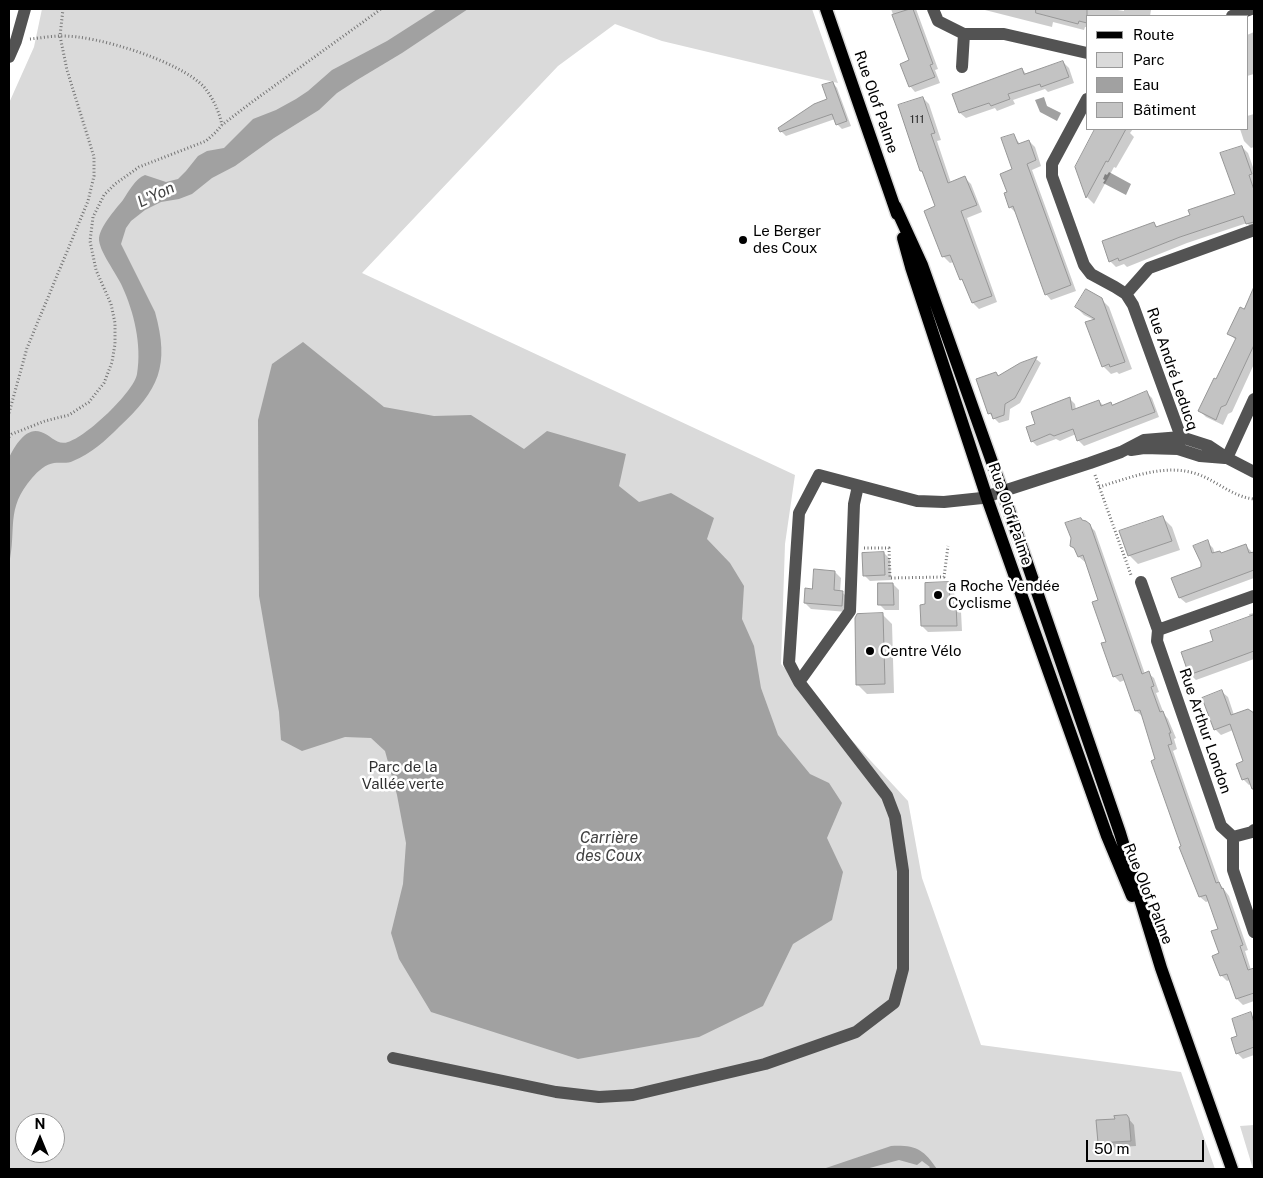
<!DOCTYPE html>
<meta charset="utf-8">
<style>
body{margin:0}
#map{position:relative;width:1263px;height:1178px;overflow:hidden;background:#fff;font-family:"Public Sans",sans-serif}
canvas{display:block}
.frame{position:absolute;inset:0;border:10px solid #000;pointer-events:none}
.legend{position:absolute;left:1086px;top:15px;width:162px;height:115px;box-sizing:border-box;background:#fff;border:1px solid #999;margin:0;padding:6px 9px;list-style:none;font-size:15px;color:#000}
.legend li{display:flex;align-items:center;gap:10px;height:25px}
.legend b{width:25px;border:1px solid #999}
.north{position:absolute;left:15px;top:1113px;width:50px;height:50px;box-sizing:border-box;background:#fff;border:1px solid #999;border-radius:50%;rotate:0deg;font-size:14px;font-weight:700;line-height:20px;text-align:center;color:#000}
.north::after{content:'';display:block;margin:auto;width:18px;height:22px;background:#000;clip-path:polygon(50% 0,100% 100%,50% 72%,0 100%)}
.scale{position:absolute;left:1086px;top:1140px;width:118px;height:22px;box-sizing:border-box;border:2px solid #000;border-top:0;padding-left:6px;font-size:15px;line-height:18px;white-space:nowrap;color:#000;-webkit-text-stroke:4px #fff;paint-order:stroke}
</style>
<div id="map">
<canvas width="1263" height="1178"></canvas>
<div class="frame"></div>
<ul class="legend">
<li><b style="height:6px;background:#000"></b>Route</li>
<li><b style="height:14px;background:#dadada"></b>Parc</li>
<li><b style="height:14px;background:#a1a1a1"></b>Eau</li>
<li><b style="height:14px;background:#c3c3c3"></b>Bâtiment</li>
</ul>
<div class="north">N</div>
<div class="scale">50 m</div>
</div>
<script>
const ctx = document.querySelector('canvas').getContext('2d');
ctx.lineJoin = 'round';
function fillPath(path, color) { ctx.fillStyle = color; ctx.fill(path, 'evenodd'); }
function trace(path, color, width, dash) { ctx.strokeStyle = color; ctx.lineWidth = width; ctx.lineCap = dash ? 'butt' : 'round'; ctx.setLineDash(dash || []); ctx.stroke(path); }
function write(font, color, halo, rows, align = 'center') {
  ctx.font = font + ' "Public Sans",sans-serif'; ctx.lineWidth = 5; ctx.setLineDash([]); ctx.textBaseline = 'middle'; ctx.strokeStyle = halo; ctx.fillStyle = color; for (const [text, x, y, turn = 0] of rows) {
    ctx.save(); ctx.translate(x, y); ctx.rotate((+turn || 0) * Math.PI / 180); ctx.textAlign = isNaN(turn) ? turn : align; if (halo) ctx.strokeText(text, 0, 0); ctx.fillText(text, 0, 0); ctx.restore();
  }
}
const green = new Path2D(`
 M42,9h770l26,74 -176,-42 -47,-17 -57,42 -196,207 433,202 -10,69 -4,120 127,137 14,77 59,167 200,27 34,97h-1206v-1066l25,-56zM25,1123h30v30h-30z
 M1254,1125v44h-1l-13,-43z`);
const water = new Path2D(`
 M437,9h31l-66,44 -45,27 -20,13 -18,17 -45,28 -39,28 -23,12 -20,16 -13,5 -18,3 -16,8 -14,11 -5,7 -5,16 34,68c15,54 4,78 -36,115 -13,13 -28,27 -46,34 -6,3 -12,1 -19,2 -8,1 -16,8 -22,15 -27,31 -15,51 -23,86v-106c5,-11 17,-32 32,-26 10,3 16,14 27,10 18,-5 66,-50 69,-68 5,-29 -3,-62 -15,-88 -5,-12 -24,-36 -23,-48 2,-13 16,-28 24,-38 6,-9 12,-21 22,-25l21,7 12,-3 8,-8 12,-15 9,-5 17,-3 29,-29 23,-9 20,-11 12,-8 24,-21 55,-29z
 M1044,97l3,9 14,7 -4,8 -17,-9 -5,-12z
 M1109,172l22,12 -5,11 -23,-12 2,-3 -2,-1 2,-5 2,1z
 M303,342l81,65 50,9 37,-1 53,34 23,-18 79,23 -7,32 20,16 32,-9 43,25 -7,21 23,24 14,23 -2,33 12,27 7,42 17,47 32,39 19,9 13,20 -15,35 16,34 -11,48 -39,24 -30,62 -64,31 -121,22 -147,-47 -32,-53 -8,-26 12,-49 3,-41 -9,-48 -12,-44 -14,-13 -26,-1 -43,14 -21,-11 -2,-28 -20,-116 -1,-176 14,-56z
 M891,1146c25,-1 32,3 46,23h-9l2,-2 -8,-6 -5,4 -18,-5 -33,9h-43z`);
const shadow = new Path2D(`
 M891,9h25l22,60 -3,1 5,13 -25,9 -5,-6 1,-25z
 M981,9h131l12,2v-2h26l1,1 -1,6h-63v11h-2l-1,3 -31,-8 -1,5z
 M1254,32v42l-7,2v-41z
 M1063,62l6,6 5,15 -26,9 -3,-3 -32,11 2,4 -18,7 -2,-3 -29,10 -6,-5 62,-44 5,6z
 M833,83l4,5 14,38 -9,3 -5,-5 -2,-5 -49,17 -5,-5 48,-31z
 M923,98l6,6 12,36 -4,1 14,42 14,-5 6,6 11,28 -15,6 30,84 -18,7 -6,-6 -19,-41 -4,1 -6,-6 -18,-46 11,-4 -13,-33 -3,-3z
 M1254,114v33l-3,1 -7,-7 -4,-12h7v-13z
 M1096,129h37l-3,4 4,4 -18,31 -2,-1 -20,37 -7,-7 -11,-30z
 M1013,135l7,9 9,-3 6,6 6,19 -9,4 44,121 -25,9 -5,-6 -30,-81 -6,-6 -2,-14 6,-23z
 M1242,147l6,6 6,17v60l-7,-7 -60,20 -60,24 -3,-3 -8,3 -6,-6 44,-37 4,3 34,-12 44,-21z
 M1254,290v74l-22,48 -4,2 -5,11 -17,-8 -6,-6 17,-30 19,-41 -7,-6 15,-24z
 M1101,299l8,8 23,62 -13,5 -2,-2 -6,2 -8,-8 -9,-46 -10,-5 -8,-8z
 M1036,359l5,4 -21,40 -10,6 -1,11 -10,3 -10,-10 7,-39 3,3 22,-12z
 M1147,393l5,5 7,19 -75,29 -6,-6 -2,-6 -16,7 -4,-2 -19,7 -5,-5 5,-16 33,-26 5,5 1,6 23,-9 5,5h9z
 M1163,518l9,9 8,23 -42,14 -9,-9z
 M1083,522h3l9,9 50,143 3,-1 6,5 5,14 -3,1 8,21 4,5 8,19 -2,1 3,10 -4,2 17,49 30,84 9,12 19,54 -3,1 6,19 3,2v29l-11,4 -6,-6 -7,-19 -3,1 -6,-6 -1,-46 -11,-28 -3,1 -6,-5 -58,-181 -6,-5 -11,-31 -5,2 -6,-6 -14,-75 -13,-39h-2l-6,-5 -2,-6 -6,-6z
 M1207,542l6,6 2,6h7l23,-9 6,6 3,7v-1v21l-68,25 -6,-5 22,-30z
 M884,553l6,6 1,21 -21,1 -6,-6z
 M835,572l6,6 -1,14h2l6,6 -1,14 -36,-3 -6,-6 8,-13z
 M948,583l6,6 1,16 6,6 1,20 -34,1 -6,-6 5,-21z
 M893,584l6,6v20h-14l-5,-5z
 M1254,613v46l-58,21 -6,-6 25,-32 35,-24 -1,-4z
 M883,615l9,9 2,69 -27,1 -9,-9z
 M1222,692l6,5 6,18 13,-5 7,5v68l-5,2 -6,-6 1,-17 -11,-32 -12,5 -6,-6z
 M1250,1014l4,4 -2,1 2,7v29l-11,4 -6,-6 2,-17z
 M1127,1117l7,8 2,21 -31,2 -6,-6 17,-22z`);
const building = new Path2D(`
 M910,9h3l20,55 -3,1 5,12 -26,10 -9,-23 9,-4 -17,-45z
 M1036,9h51v14l-8,-2 -1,3 -42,-11z
 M1063,61l6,16 -28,10 -1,-3 -32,10 2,5 -19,7 -2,-3 -30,10 -7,-19 70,-26 2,6z
 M833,82l14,39 -11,4 -4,-11 -52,18 -2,-4 36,-24 13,-5 -5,-14z
 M923,97l12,36 -4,1 17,49 17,-7 12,29 -16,6 31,85 -20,7 -10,-24 -2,1 -10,-25 -8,2 -18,-46 11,-5 -13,-35h-2l-22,-66z
 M1095,129h31l-18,33 -2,-1 -20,37 -11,-31z
 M1014,134l4,10 11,-4 7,20 -9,4 44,121 -26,10 -32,-89 -4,2 -5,-15 3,-1 -7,-18 12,-5 -11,-31z
 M1242,146l10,28 -3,1 5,15v32l-8,2 -3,-8 -63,21 -61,24 -1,-3 -9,4 -7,-21 52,-19 2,5 34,-12 -2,-5 47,-16 -15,-41z
 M1254,287v58l-28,60 -5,2 -5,13 -18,-9 16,-33 2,1 20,-41 -9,-4 13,-27 4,2z
 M1086,289l16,9 23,64 -15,5 -1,-3 -7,3 -17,-45 10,-3 -20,-12z
 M1037,357l-22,41 -10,6 -1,11 -11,4 -2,-6 -3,1 -12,-35 20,-7 2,4 22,-13z
 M1147,391l8,21 -78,29 -4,-12 -19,7 -4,-2 -19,8 -5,-15 9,-3 -4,-12 39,-15 2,13 27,-10 2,6 10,-4 1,3z
 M1163,516l9,25 -44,15 -9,-25z
 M1081,518l1,2 4,1 4,3 52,150 7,-3 5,15 -3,1 9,25 3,-1 8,22h-2l3,11 -4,1 38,109 10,29 3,-1 3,7 1,-1 20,57 -3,1 8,24 6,-2v25l-18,6 -9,-25 -7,2 -8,-20 7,-3 -8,-22 7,-2 -12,-34 -7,2 -20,-50 2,-1 -30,-85 4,-2 -15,-49 -5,1 -13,-37 -9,3 -12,-34 5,-1 -14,-40 6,-2 -15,-45 -5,2 -4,-9 -4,-2 1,-8 -6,-15z
 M1208,540l4,13 8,-2 1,2 25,-9 3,9 5,-1v18l-75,28 -8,-20 30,-11v-4l-8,-17z
 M884,552l1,23 -22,1 -1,-23z
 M814,569l21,2 -1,19 9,1 -1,15 -38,-3 1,-15 7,1z
 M949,582l1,22h6l1,22h-36l-1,-21 5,-1v-21z
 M878,583h15l1,22h-16z
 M883,613l2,71 -29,1 -1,-67 2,-4z
 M1254,615v36l-65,24 -8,-23 32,-11 -3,-10z
 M1222,690l9,25 17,-6 6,4v76h-2l-4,-11 -6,2 -6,-16 7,-3 -13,-37 -16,6 -12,-32z
 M1251,1012l3,11v24l-18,7 -5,-16 6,-2 -5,-17z
 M1127,1115l2,3 2,23 -33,2 -2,-23 19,-1 -1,-3z`);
const path = new Path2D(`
 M30,39c10,-1 21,-3 31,-3 35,-1 119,25 143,51 9,11 15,24 18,38
 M9,413l18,-65 61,-147 6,-25v-19l-27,-87 -7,-34 3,-27
 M9,437l3,-3 33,-13 24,-6 20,-13 15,-19 8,-21 3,-18v-21l-4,-19 -15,-34 -6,-29 3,-24 11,-22 11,-11 24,-17 67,-26 10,-9 6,-7 30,-23 129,-93
 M1095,475l36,100
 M1099,487c30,-9 63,-23 95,-14 21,6 38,24 60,26
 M864,548h25l1,30 54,-1 4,-31`);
const minor = new Path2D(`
 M933,9l5,12 26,13h40l83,19
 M1232,16l19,-7
 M9,57l7,-16 9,-32
 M962,67l2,-33
 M1087,99l-35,65v12l32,89 7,9 24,13 11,7 7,11 48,132 -3,12
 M1126,294l23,-26 105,-38
 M1131,450l13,-2 34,1 22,7 25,2
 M1227,458l27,-59
 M1141,582l17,48 -1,11 64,185 12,11
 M1158,630l96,-34
 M799,682l51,-71 4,-107 4,-18
 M1233,837v33l21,62
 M1233,837l19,-5 2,-2
 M393,1058l163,34 43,5 34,-2 132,-31 91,-32 38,-29 9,-34v-98l-8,-54 -8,-21 -88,-114 -10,-19 10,-150 20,-38 98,26 27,1 38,-4 108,-35 31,-11 23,-12 37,-3 28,9 18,12 27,14`);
const major = new Path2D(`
 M826,9l71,205
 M895,206l27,59 81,228 117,340 41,135 71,201
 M903,238l8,29 76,231 120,338 25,60`);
const markers = [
 [743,240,5,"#000"],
 [938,595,5,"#000"],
 [870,651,5,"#000"]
];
const numberNames = [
 ["111",917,119]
];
const streetNames = [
 ["Rue Olof Palme",876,102,71],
 ["Rue André Leducq",1172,369,71],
 ["Rue Olof Palme",1010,514,71],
 ["Rue Arthur London",1205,731,71],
 ["Rue Olof Palme",1148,894,68]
];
const poiNames = [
 ["Le Berger",753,231],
 ["des Coux",753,248],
 ["a Roche Vendée",948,586],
 ["Cyclisme",948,603],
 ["Centre Vélo",880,651]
];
const parkNames = [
 ["Parc de la",403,767],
 ["Vallée verte",403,784]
];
const waterNames = [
 ["L'Yon",156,195,-25],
 ["Carrière",609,838],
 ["des Coux",609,856]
];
fillPath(green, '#dadada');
fillPath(water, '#a1a1a1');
fillPath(shadow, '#0003');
fillPath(building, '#c3c3c3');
trace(building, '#979797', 1);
trace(major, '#dbdbdb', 15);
trace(path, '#757575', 3, [1, 2.5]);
trace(minor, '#535353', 12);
trace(major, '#000', 12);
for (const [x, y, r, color] of markers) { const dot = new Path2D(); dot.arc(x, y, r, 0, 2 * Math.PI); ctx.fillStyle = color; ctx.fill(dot); trace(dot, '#fff', 2); }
write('12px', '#313131', null, numberNames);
write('15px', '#000', '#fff', streetNames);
write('15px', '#000', '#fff', poiNames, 'left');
write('15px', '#313131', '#fff', parkNames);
write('italic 16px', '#424242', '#fff', waterNames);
</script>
